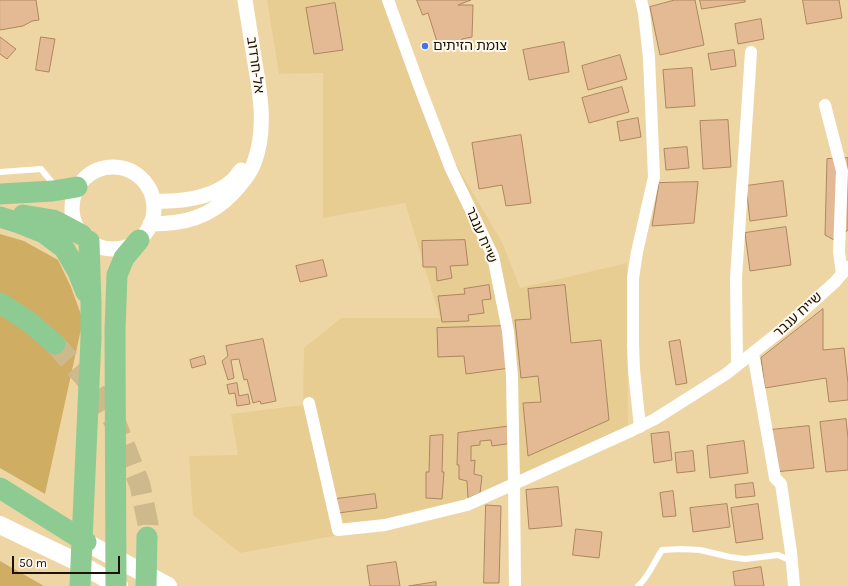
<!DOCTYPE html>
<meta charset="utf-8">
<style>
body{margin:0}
#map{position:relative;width:848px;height:586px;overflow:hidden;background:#eed6a4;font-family:Karla,sans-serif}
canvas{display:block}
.scale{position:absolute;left:12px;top:556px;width:108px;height:18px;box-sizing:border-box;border:2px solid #1b1202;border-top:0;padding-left:5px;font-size:12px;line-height:14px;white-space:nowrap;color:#1b1202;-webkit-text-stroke:3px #fef9f0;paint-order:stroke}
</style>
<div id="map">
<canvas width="848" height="586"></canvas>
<div class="scale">50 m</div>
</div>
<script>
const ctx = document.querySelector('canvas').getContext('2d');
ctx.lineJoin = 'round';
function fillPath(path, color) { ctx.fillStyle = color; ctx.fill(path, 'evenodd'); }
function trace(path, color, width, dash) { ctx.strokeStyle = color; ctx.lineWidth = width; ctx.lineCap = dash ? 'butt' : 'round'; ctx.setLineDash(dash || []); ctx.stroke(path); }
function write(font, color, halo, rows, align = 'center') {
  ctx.font = font + ' Karla,"Noto Sans Hebrew",sans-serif'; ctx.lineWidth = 4; ctx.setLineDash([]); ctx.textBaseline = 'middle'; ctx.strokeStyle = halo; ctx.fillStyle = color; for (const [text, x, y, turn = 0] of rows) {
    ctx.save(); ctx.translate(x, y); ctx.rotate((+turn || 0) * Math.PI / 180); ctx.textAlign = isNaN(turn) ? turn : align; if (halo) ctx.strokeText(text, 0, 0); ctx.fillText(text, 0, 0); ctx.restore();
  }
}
const built = new Path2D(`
 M267,0h117l35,102 83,140 18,46 107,-25 1,163 -79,39 -139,57 -170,31 -47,-38 -4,-59 49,-1 -7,-41 72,-9 1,-57 37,-30h99l-35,-115 -82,15v-145l-44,1z`);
const green = new Path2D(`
 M0,234l24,7 34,19 13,27 12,33 -38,174 -45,-26z
 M0,561l44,25h-44z`);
const building = new Path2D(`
 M0,0h36l3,20 -7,1 -9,5 -23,4z
 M417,0h54l-13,5h15l-1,32 -10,2v2l-23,7 -11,-35 -5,2z
 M675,0h20l9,45 -44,10 -10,-48z
 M700,0h45v2l-43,7z
 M803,0h36l3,18 -35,6z
 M335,3l8,47 -29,4 -8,-46z
 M761,19l3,20 -26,5 -3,-20z
 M0,37l16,12 -9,10 -7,-5z
 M41,37l14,2 -6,33 -13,-2z
 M564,42l5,30 -40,8 -6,-30z
 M734,50l2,16 -25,4 -3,-16z
 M620,55l7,24 -39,11 -6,-24z
 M692,68l3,38 -29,2 -3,-38z
 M622,87l7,25 -40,11 -7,-25z
 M638,118l3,19 -21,4 -3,-19z
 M728,120l3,47 -28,2 -3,-48z
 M521,135l10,68 -25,3 -4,-21 -23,4 -7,-46z
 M687,147l2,21 -23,2 -2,-21z
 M848,158v72l-14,10 -9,-5 2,-76z
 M783,181l4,35 -37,5 -4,-35z
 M698,182l-4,41 -42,3 7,-43z
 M786,227l5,38 -41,6 -5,-38z
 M465,240l3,25 -18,1 2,12 -15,3 -1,-14h-13l-1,-26z
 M323,260l4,16 -27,6 -4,-16z
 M489,285l2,14 -9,1 2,13 -16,2 1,6 -27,1 -4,-26 27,-2 -1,-5z
 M565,285l6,58 30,-3 8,80 -81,36 -5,-53 18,-1 -3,-26 -17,2 -6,-58 16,-1 -3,-30z
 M823,309v41l21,-2 4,35v17l-19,2 -3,-24 -61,10 -4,-30z
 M506,326l4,42 -44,6 -2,-18 -26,1 -1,-29z
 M263,339l13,62 -15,3 -1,-3 -7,2 -6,-24 -3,1 -5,-21 -8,1 3,18 -6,2 -6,-19 6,-5 -2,-10z
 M680,340l7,43 -11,2 -7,-43z
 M204,356l2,8 -14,4 -2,-8z
 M237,383l2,13 9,-2 2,10 -13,2 -2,-13 -6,1 -2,-9z
 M846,419l2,19v32l-22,2 -6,-50z
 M512,426l1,17 -21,3 -1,-6 -11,1v4l-9,1v15l4,-1 -1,14 8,2 -2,17 -12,5 -1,-17 -8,-2v-14h-2l1,-32z
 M809,426l5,42 -39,4 -5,-42z
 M669,432l3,28 -18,3 -3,-29z
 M443,435l-1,37h2l-2,27 -16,-1v-26h3l1,-36z
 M744,441l4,32 -38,5 -3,-32z
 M693,451l2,20 -18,2 -2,-20z
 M753,483l2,13 -19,2 -1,-13z
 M558,487l4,39 -33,3 -3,-39z
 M673,491l3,25 -13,1 -3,-24z
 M375,494l2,14 -39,5 -2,-14z
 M727,504l3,23 -37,5 -3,-24z
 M758,504l5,35 -27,4 -5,-35z
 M486,505l15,1 -2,77h-15z
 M576,529l26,3 -3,26 -26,-3z
 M396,562l4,24h-30l-3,-20z
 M761,567l3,19h-29l-2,-14z
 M436,582v4h-27z`);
const trunkTunnel = new Path2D(`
 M55,344l37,42 25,40 23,59 8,39 -1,13`);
const service = new Path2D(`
 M0,172l41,-3 14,17
 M638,586c10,-8 16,-24 24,-36l19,-1 19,1 30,7 15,2 33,-4 14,6`);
const minor = new Path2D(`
 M388,0l32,88 31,81 42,87 15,75 4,45 2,108 1,102
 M825,105l17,66 -3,81 3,22
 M753,353l22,125 6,6 10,68 3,34
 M737,365l-1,-87 15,-226
 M309,403l29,127 47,-5 82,-20 47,-21 119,-54 22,-11 71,-45 57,-45 52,-47 13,-15
 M640,427l-6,-57 -1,-25v-67l4,-26 17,-75 -5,-119 -5,-45 -3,-13`);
const tertiary = new Path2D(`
 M72 208a41 41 0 1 1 82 0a41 41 0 1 1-82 0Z
 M153,201c27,1 59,-2 80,-21 3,-3 5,-7 8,-10
 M150,224c34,0 59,-6 83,-31 8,-9 17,-19 21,-30 13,-34 6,-71 0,-106 -3,-19 -6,-38 -9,-57`);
const secondary = new Path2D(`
 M0,525l75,36 44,25
 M74,536l94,50`);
const trunk = new Path2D(`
 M0,194l53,-3 24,-4
 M23,215l30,5 10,5 19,10
 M0,217l19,6 25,10 20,15 14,24 8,20
 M0,303l28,18 27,23
 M0,488l86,54
 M80,586l11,-248v-34l-2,-63
 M116,586l-1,-256 2,-55 7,-17 15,-18
 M146,586l1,-49`);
const markers = [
 [425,46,4,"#4873e6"]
];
const poiNames = [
 ["צומת הזיתים",433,46]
];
const streetNames = [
 ["אל-חרדוב",255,65,82],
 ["שייח ענבר",481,235,67],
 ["שייח ענבר",798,315,-42]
];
fillPath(built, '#e8cd93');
fillPath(green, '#cfad63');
fillPath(building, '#e3ba93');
trace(building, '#ac8660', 1);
trace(trunkTunnel, '#ceb98c', 21, [21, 10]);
trace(service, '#fff', 6);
trace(minor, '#fff', 12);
trace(tertiary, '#fff', 15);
trace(secondary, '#fff', 18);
trace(trunk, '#8ecb92', 21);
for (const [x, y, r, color] of markers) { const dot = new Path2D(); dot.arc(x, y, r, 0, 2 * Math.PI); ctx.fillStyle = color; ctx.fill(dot); trace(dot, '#fef9f0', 1.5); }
write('14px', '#1b1202', '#fef9f0', poiNames, 'left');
write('14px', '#1b1202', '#fef9f0', streetNames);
</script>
